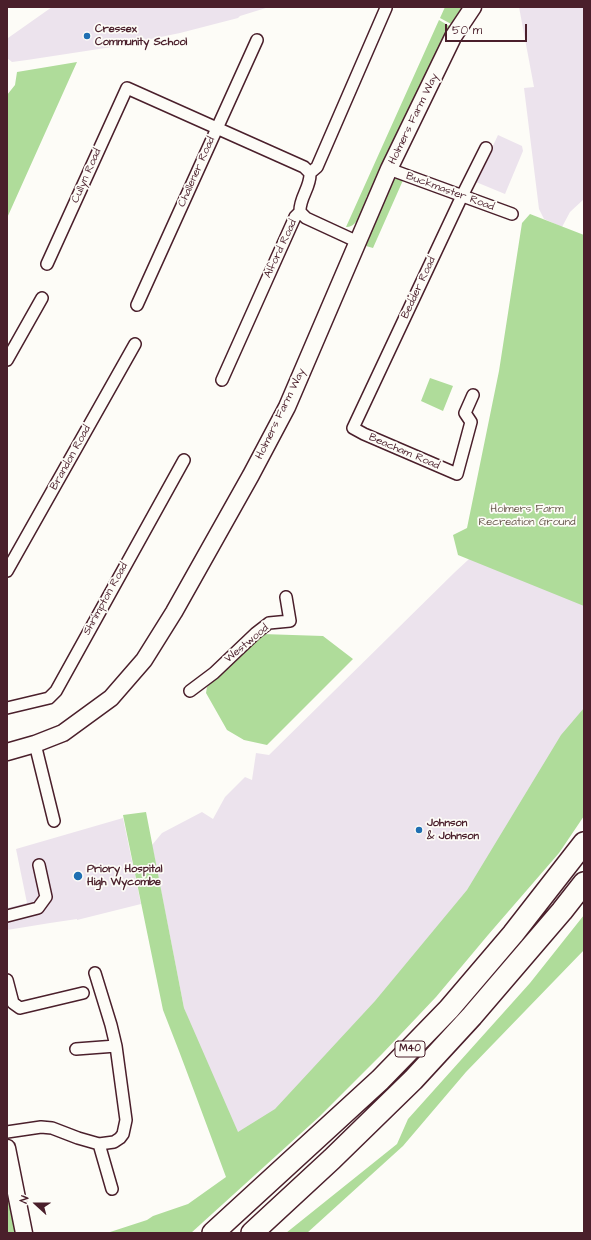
<!DOCTYPE html>
<style>
body{margin:0}
#map{position:relative;width:591px;height:1240px;overflow:hidden;background:#fdfcf7;font-family:"Architects Daughter",sans-serif}
canvas{display:block}
.frame{position:absolute;inset:0;border:8px solid #4a1f2b;pointer-events:none}
.north{position:absolute;left:16px;top:1184px;width:40px;height:40px;-webkit-text-stroke:3px #fdfcf7;paint-order:stroke;rotate:291deg;font-size:11px;font-weight:700;line-height:16px;text-align:center;color:#4a1f2b}
.north::after{content:'';display:block;margin:auto;width:14px;height:18px;background:#4a1f2b;clip-path:polygon(50% 0,100% 100%,50% 72%,0 100%)}
.scale{position:absolute;left:445px;top:24px;width:82px;height:18px;box-sizing:border-box;border:2px solid #4a1f2b;border-top:0;padding-left:5px;font-size:12px;line-height:14px;white-space:nowrap;color:#4a1f2b;-webkit-text-stroke:3px #fdfcf7;paint-order:stroke}
</style>
<div id="map">
<canvas width="591" height="1240"></canvas>
<div class="frame"></div>
<div class="north">N</div>
<div class="scale">50 m</div>
</div>
<script>
const ctx = document.querySelector('canvas').getContext('2d');
ctx.lineJoin = 'round';
function fillPath(path, color) { ctx.fillStyle = color; ctx.fill(path, 'evenodd'); }
function trace(path, color, width, dash) { ctx.strokeStyle = color; ctx.lineWidth = width; ctx.lineCap = dash ? 'butt' : 'round'; ctx.setLineDash(dash || []); ctx.stroke(path); }
function write(font, color, halo, rows, align = 'center') {
  ctx.font = font + ' "Architects Daughter",sans-serif'; ctx.lineWidth = 3.5; ctx.setLineDash([]); ctx.textBaseline = 'middle'; ctx.strokeStyle = halo; ctx.fillStyle = color; for (const [text, x, y, turn = 0] of rows) {
    ctx.save(); ctx.translate(x, y); ctx.rotate((+turn || 0) * Math.PI / 180); ctx.textAlign = isNaN(turn) ? turn : align; if (halo) ctx.strokeText(text, 0, 0); ctx.fillText(text, 0, 0); ctx.restore();
  }
}
const built = new Path2D(`
 M52,7h217l-29,9 -2,2 -58,15 -68,14 -85,13 -15,2 -5,-4v-18l1,-2z
 M519,7h65v192l-14,13 -8,15 -18,-8 -5,-10 -15,-121 10,-1z
 M498,135l24,11 1,5 -18,43 -29,-12z
 M481,548l103,41v170l-209,280 -144,103 -47,-134 -32,-163 10,-12 40,-21 11,7 12,-22 20,-20 7,3 4,-27 13,2 186,-183z
 M123,818l18,86 -64,16v-1l-27,4 -43,7v-22l20,-5 -11,-54z`);
const green = new Path2D(`
 M445,7h19l-11,18 -13,-7z
 M439,20l12,7 -38,72 -43,98 -3,-1c-4,10 -8,32 -21,31z
 M77,62l-5,11 -65,145v-123l8,-10 2,-13z
 M398,178h6l-31,70 -7,-2 4,-9 -3,-2 26,-55z
 M530,214l54,21v371l-126,-51 -5,-20 14,-7 32,-157 23,-148z
 M430,378l23,8 -10,25 -22,-10z
 M262,634l61,2 30,23 -86,86 -23,-5 -17,-10 -21,-37 1,-6z
 M584,708v108l-25,37 -71,82 -52,62 -54,57 -62,62 -129,117h-84l40,-13 6,-4 35,-12 38,-27c-21,-56 -41,-112 -63,-167l-40,-195 23,-3 38,196 54,124 37,-23 100,-108 92,-111 94,-155z
 M584,915v35l-118,122 -63,74 -96,87h-21l111,-89 11,-25 122,-136z
 M7,1193l8,40h-8z`);
const street = new Path2D(`
 M389,169l123,45
 M300,212l6,6 52,24
 M47,264l80,-176 177,79 6,6
 M137,305l120,-265
 M7,360l35,-62
 M222,380l73,-163 5,-5c-1,-14 11,-25 10,-39l7,-6 69,-159
 M473,395l-8,18 6,9 -14,52 -93,-40 -11,-6 109,-232 24,-48
 M7,571l128,-227
 M190,691l24,-18 42,-40 13,-10 21,-2 -4,-24
 M7,708l42,-10 7,-7 128,-231
 M35,744l19,77
 M7,916l31,-8 8,-11 -7,-32
 M7,980l6,23 7,5 63,-15
 M76,1049l40,-3
 M7,1132l34,-5 11,1 26,10 21,6 15,-2 6,-4 3,-4 3,-14 -10,-74 -5,-21 -16,-52
 M99,1144l13,45`);
const secondary = new Path2D(`
 M7,752l28,-8 28,-11 48,-35 33,-38 30,-48 77,-137 36,-68 102,-238 64,-132 20,-30
 M7,1148l17,85`);
const highway = new Path2D(`
 M213,1233l167,-153 69,-71 64,-75 71,-91
 M252,1233l80,-74 81,-79 59,-64 90,-105 22,-28`);
const markers = [
 [87,36,4,"#1f6fb2"],
 [419,830,4,"#1f6fb2"],
 [78,876,5,"#1f6fb2"]
];
const shields = [
 [410,1049,30]
];
const shieldNames = [
 ["M40",410,1049]
];
const poiNames = [
 ["Cressex",95,30],
 ["Community School",95,43],
 ["Johnson",427,824],
 ["& Johnson",427,837],
 ["Priory Hospital",87,870],
 ["High Wycombe",87,883]
];
const streetNames = [
 ["Holmers Farm Way",414,119,-64],
 ["Challener Road",197,172,-66],
 ["Cullyn Road",87,176,-66],
 ["Buckmaster Road",450,192,20],
 ["Alford Road",281,249,-65],
 ["Bedder Road",419,288,-65],
 ["Holmers Farm Way",281,414,-64],
 ["Beacham Road",404,452,23],
 ["Brandon Road",71,458,-61],
 ["Shrimpton Road",106,599,-61],
 ["Westwood",247,644,-40]
];
const parkNames = [
 ["Holmers Farm",527,510],
 ["Recreation Ground",527,523]
];
fillPath(built, '#ece3ed');
fillPath(green, '#afdc9a');
trace(street, '#4a1f2b', 14);
trace(secondary, '#4a1f2b', 19);
trace(highway, '#4a1f2b', 24);
trace(street, '#fdfcf7', 11);
trace(secondary, '#fdfcf7', 16);
trace(highway, '#fdfcf7', 21);
for (const [x, y, r, color] of markers) { const dot = new Path2D(); dot.arc(x, y, r, 0, 2 * Math.PI); ctx.fillStyle = color; ctx.fill(dot); trace(dot, '#fdfcf7', 1.5); }
for (const [x, y, w] of shields) { const box = new Path2D(); box.roundRect(x - w / 2, y - 8, w, 16, 3); ctx.fillStyle = '#fdfcf7'; ctx.fill(box); trace(box, '#4a1f2b', 1); }
write('bold 10px', '#4a1f2b', null, shieldNames);
write('bold 11px', '#4a1f2b', '#fdfcf7', poiNames, 'left');
write('11px', '#4a1f2b', '#fdfcf7', streetNames);
write('11px', '#68584c', '#fdfcf7', parkNames);
</script>
